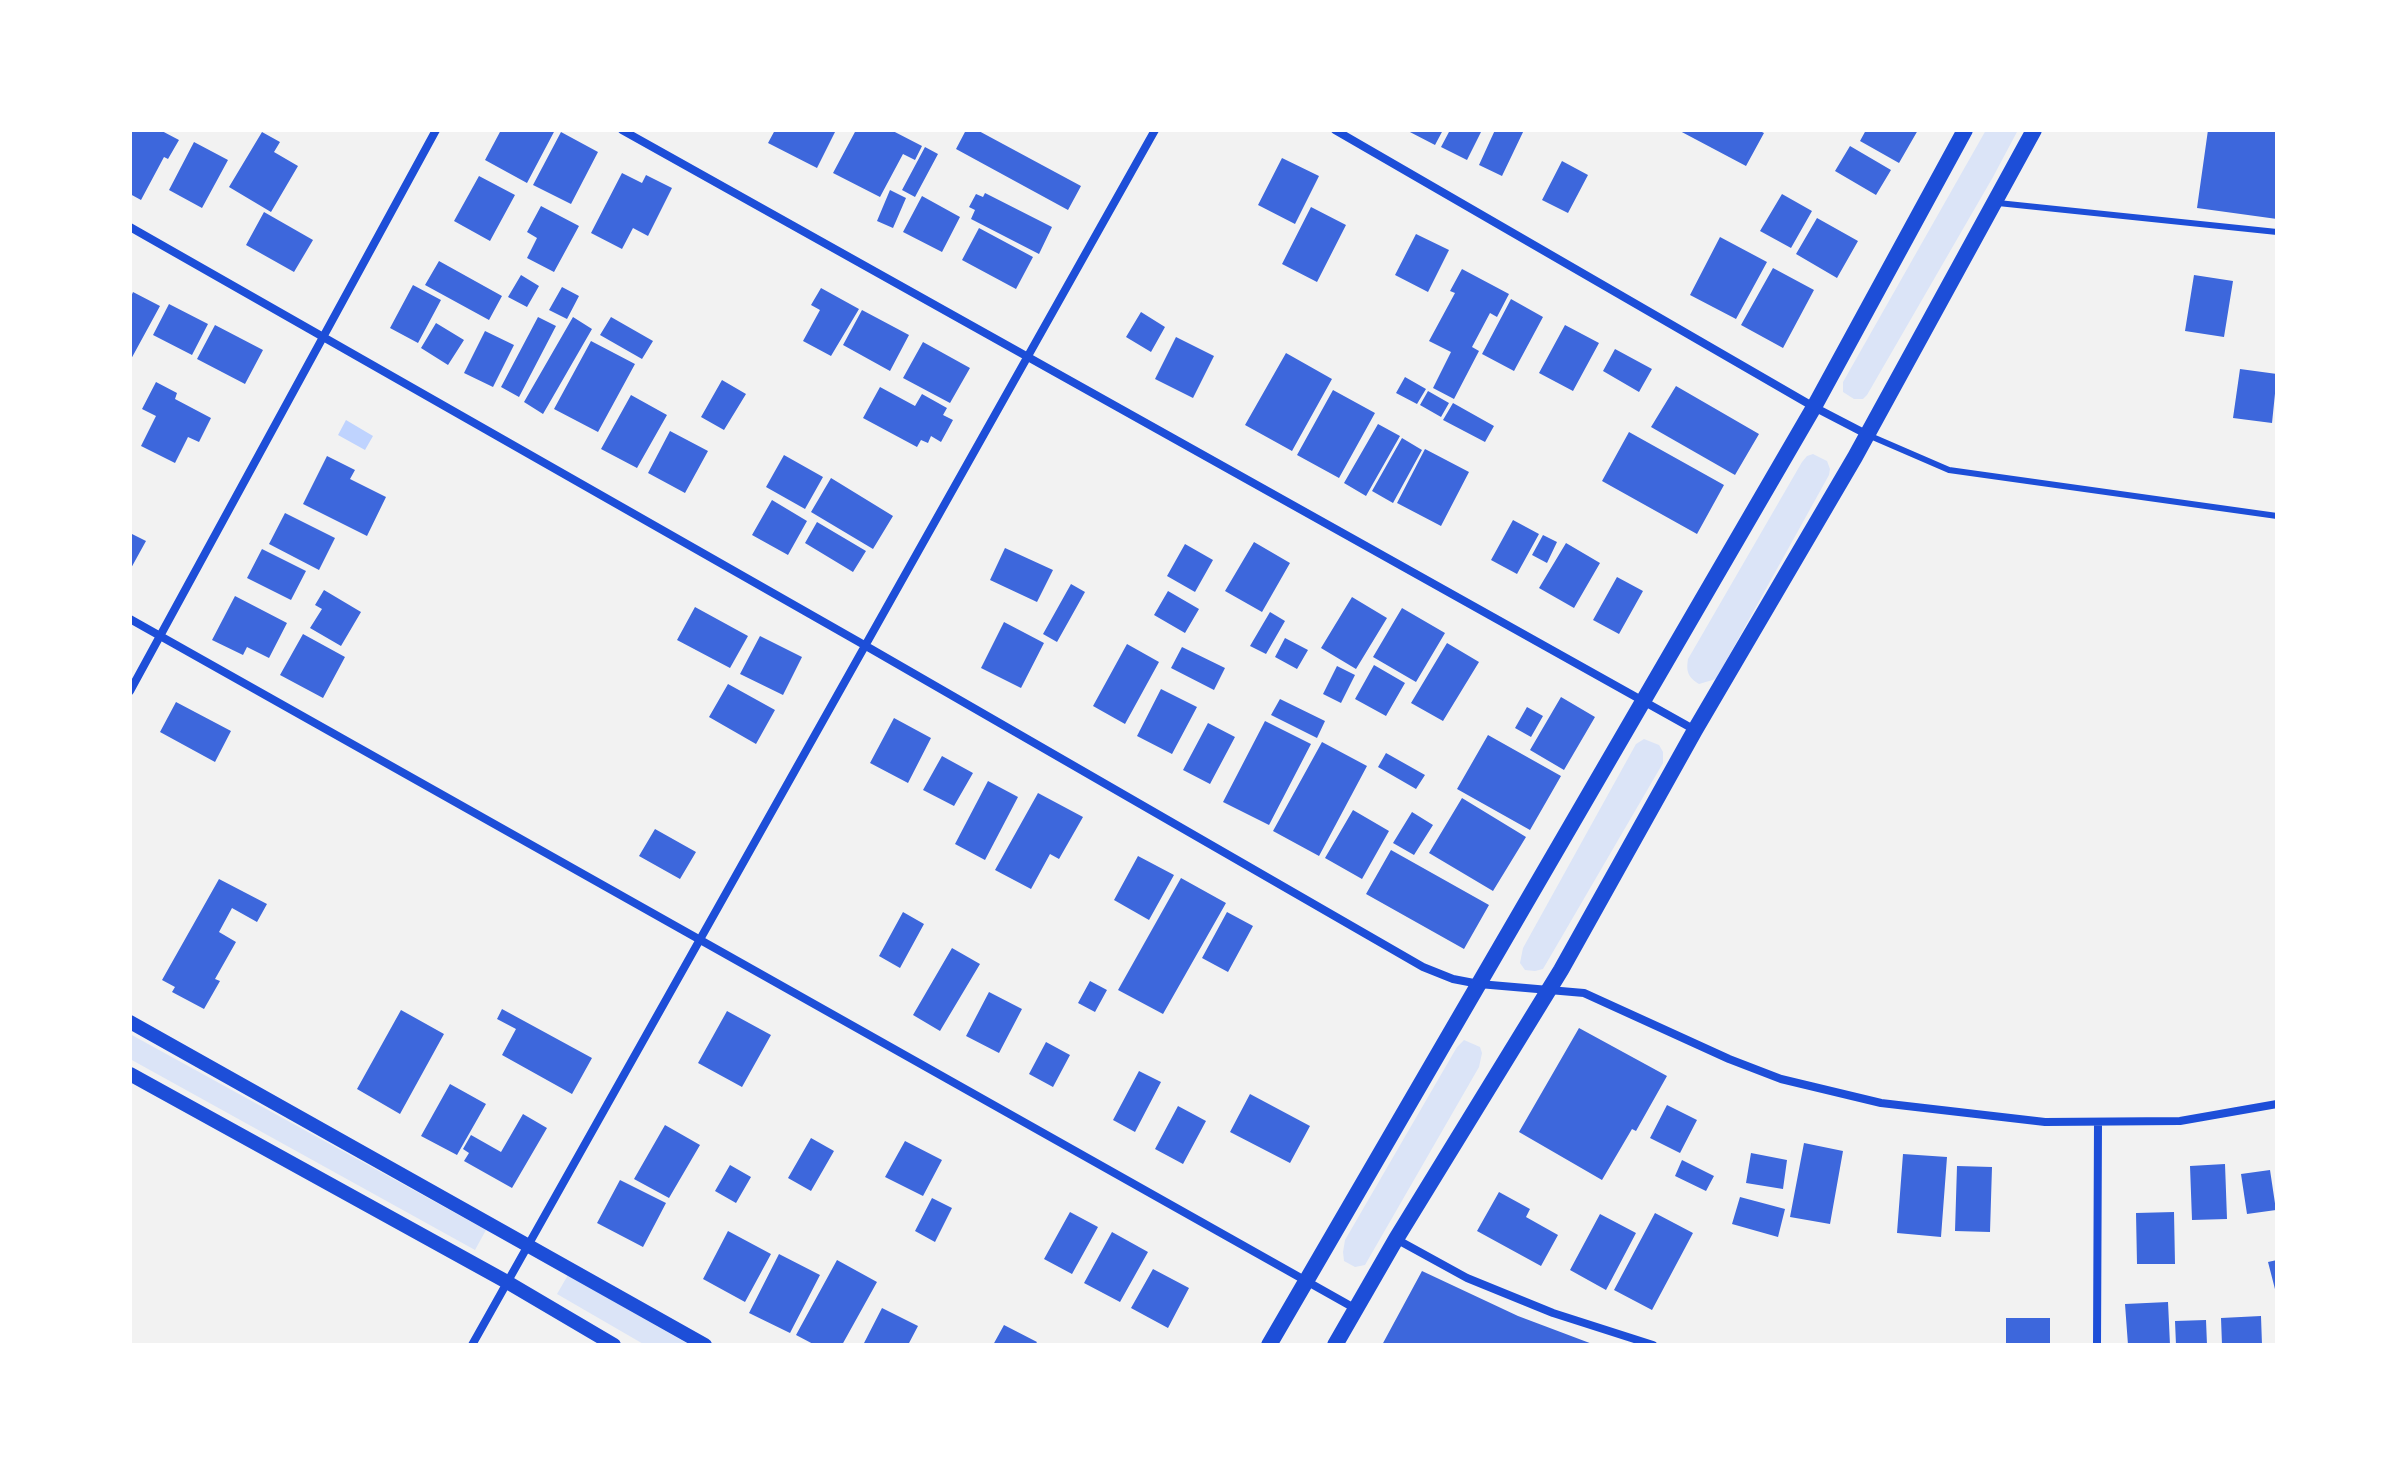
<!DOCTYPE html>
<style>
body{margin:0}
#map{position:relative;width:2407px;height:1475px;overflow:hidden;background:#f2f2f2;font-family:Merriweather,serif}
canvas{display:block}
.frame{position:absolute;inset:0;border:132px solid #fff;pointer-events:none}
</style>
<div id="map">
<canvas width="2407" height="1475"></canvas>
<div class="frame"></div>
</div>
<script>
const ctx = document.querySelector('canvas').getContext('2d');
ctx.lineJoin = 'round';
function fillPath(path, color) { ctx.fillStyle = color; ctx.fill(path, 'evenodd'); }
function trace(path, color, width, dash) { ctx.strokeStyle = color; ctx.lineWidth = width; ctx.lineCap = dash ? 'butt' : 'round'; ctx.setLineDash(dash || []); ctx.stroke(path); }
const green = new Path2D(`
 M1986,130h32l-25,47 -126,218 -4,4h-9l-11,-7v-10z
 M1813,454l14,7 3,8 -1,6 -113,204 -17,5c-11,-7 -13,-12 -11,-25l114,-197 5,-6z
 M1644,739l15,6 4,7v11l-120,206 -8,2 -10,-1 -5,-7 3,-15 113,-204z
 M130,1034l356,196 -11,20 -345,-191z
 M1464,1040l16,7 2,6 -3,14 -114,198 -10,2 -11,-6 -1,-9 2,-12 112,-193z
 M568,1275l122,70h-45l-88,-51z`);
const water = new Path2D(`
 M346,420l27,16 -8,14 -27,-15z`);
const building = new Path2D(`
 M130,130h30l19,10 -11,19 -4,-2 -23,43 -11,-6z
 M501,130h54l-28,53 -42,-23z
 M775,130h61l-19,38 -49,-25z
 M856,130h35l31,16 -7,14 -12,-6 -23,43 -47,-24z
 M966,130h11l104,56 -13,24 -112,-61z
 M1406,130h37l-8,15z
 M1450,130h32l-15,30 -26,-13z
 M1495,130h29l-22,46 -23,-11z
 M1678,130h80l6,3 -18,33z
 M1866,130h52l-19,33 -39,-22z
 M2208,130h69v89l-80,-11z
 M262,132l18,10 -6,10 24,14 -27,46 -42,-25z
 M561,132l37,20 -27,52 -38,-19z
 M194,142l34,18 -26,48 -33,-18z
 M1850,146l41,24 -15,25 -41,-24z
 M925,147l13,7 -23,43 -13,-7z
 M1282,158l37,18 -24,48 -37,-19z
 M1562,161l26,14 -20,38 -26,-13z
 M622,173l20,10 4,-8 26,13 -24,48 -15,-8 -11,21 -31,-16z
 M479,176l36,19 -25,46 -36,-20z
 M890,190l16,8 -13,30 -16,-7z
 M985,193l67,34 -13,27 -68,-35 4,-9 -6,-3 7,-13 7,3z
 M1782,194l30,17 -21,37 -31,-17z
 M922,196l38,21 -18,35 -39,-20z
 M541,206l38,20 -25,46 -27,-14 10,-20 -10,-6z
 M1311,207l35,18 -29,57 -35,-18z
 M264,212l49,28 -19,32 -48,-27z
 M1817,218l41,23 -21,37 -41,-24z
 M979,228l54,29 -17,32 -54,-29z
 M1416,234l33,16 -21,42 -33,-17z
 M1720,237l47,25 -31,57 -46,-24z
 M439,261l63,35 -13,24 -64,-35z
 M1773,268l41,22 -31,58 -42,-23z
 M1462,269l47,25 -12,23 -7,-4 -18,34 7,4 -25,48 -21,-11 18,-36 -22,-11 26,-48 -5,-2z
 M521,275l18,11 -12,21 -19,-10z
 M2194,275l39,6 -9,56 -39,-6z
 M413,285l28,15 -23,43 -28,-15z
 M562,287l17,9 -12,23 -18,-9z
 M821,288l38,21 -28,47 -28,-15 17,-31 -9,-5z
 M133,292l27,14 -30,55v-62z
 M1511,299l32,18 -29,54 -32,-17z
 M169,304l39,20 -16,31 -39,-20z
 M862,310l47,25 -19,36 -47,-26z
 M1141,312l24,15 -14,25 -25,-15z
 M538,317l18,9 -37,71 -18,-10z
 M573,317l19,12 -49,85 -19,-12z
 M611,317l42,24 -11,18 -42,-24z
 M436,323l28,17 -16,25 -27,-17z
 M215,325l48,25 -18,34 -48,-25z
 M1565,325l34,18 -26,48 -34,-18z
 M485,331l29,14 -21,42 -29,-14z
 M1176,337l38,19 -21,42 -38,-19z
 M591,341l44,23 -37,68 -44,-23z
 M923,342l47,26 -20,35 -47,-25z
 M1615,349l37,20 -13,23 -36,-21z
 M1286,353l46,26 -40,72 -47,-26z
 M2240,369l37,5 -5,49 -39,-5z
 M1405,377l21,12 -9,15 -21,-11z
 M722,380l24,14 -22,36 -23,-13z
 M156,382l21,11 -2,6 36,19 -12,24 -11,-5 -13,26 -34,-17 15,-30 -14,-7z
 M1676,386l83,48 -24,41 -84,-48z
 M880,387l35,19 7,-12 25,14 -4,7 10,5 -12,22 -10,-6 -3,7 -7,-3 -4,7 -54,-29z
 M1333,390l42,23 -36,65 -42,-23z
 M1428,391l21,12 -8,14 -21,-12z
 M631,395l36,20 -30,53 -36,-19z
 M1453,403l41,23 -9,16 -42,-22z
 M1378,424l22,12 -34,60 -22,-13z
 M670,431l38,20 -23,42 -37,-20z
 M1629,432l95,53 -27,49 -95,-53z
 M1402,438l20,12 -29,53 -21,-12z
 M1425,449l44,23 -28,54 -44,-23z
 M784,455l39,22 -18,32 -39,-22z
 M327,456l28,14 -5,9 36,18 -19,39 -64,-32z
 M831,478l62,38 -20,33 -62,-37z
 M772,500l35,21 -19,34 -36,-20z
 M285,513l50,25 -16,32 -50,-26z
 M1513,520l26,14 -22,40 -26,-14z
 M817,522l49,29 -13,21 -48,-29z
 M130,533l16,8 -16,29z
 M1543,535l14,7 -10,21 -15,-8z
 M1254,542l36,21 -28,49 -37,-21z
 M1566,543l34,20 -26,45 -35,-20z
 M1185,544l28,16 -18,32 -28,-16z
 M1005,548l48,22 -16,32 -47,-22z
 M262,549l44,22 -15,29 -44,-22z
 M1617,577l26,14 -24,43 -26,-14z
 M1071,584l14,8 -28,50 -14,-8z
 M324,590l37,22 -20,34 -31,-18 12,-19 -7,-4z
 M1168,591l31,18 -14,24 -31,-18z
 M235,596l52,27 -18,35 -22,-11 -4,8 -31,-15z
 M1352,597l35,21 -31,51 -35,-21z
 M695,607l53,29 -18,32 -53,-28z
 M1402,608l43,25 -29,49 -43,-25z
 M1270,612l15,9 -19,33 -16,-8z
 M1004,622l40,21 -23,45 -40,-20z
 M303,634l42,23 -22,41 -43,-23z
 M760,636l42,21 -19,38 -43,-21z
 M1285,638l23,12 -11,19 -22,-12z
 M1447,643l32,19 -36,59 -32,-18z
 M1127,644l32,18 -34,62 -32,-18z
 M1182,647l43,21 -11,22 -43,-22z
 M1374,665l31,18 -19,33 -31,-17z
 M1337,666l18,9 -14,28 -18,-9z
 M728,684l47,26 -19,34 -47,-27z
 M1161,689l36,18 -25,47 -35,-18z
 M1561,697l34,20 -31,53 -34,-20z
 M1280,699l45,22 -8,17 -46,-23z
 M176,702l55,29 -16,31 -55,-30z
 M1527,707l16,9 -12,21 -16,-9z
 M894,718l37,20 -23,45 -38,-20z
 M1265,721l46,23 -42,81 -46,-23z
 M1208,723l27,14 -25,47 -27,-14z
 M1488,735l73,41 -31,54 -73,-41z
 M1322,742l45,24 -48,90 -46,-25z
 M1386,753l39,22 -9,14 -38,-22z
 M942,756l31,17 -19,33 -31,-16z
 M988,781l30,16 -33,63 -30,-16z
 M1038,793l45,24 -24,42 -9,-5 -19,35 -36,-19z
 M1462,798l64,39 -33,54 -64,-38z
 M1353,810l36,21 -27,48 -37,-21z
 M1412,812l21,13 -19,30 -21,-12z
 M655,829l41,23 -16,27 -41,-23z
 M1391,850l98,55 -25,44 -98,-55z
 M1138,856l36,19 -25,45 -35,-20z
 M1181,878l45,25 -63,111 -45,-24z
 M219,879l48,25 -10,18 -25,-14 -13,24 17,10 -21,37 5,2 -16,28 -32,-17 3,-5 -13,-7z
 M903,912l21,12 -24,44 -21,-12z
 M1227,912l26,14 -25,46 -26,-14z
 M952,948l28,16 -40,67 -27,-16z
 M1090,981l17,9 -12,22 -17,-9z
 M989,992l33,17 -23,44 -33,-17z
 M502,1009l90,49 -20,36 -70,-39 14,-26 -19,-10z
 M401,1010l43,24 -44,80 -43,-25z
 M727,1011l44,24 -29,52 -44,-24z
 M1579,1028l88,48 -31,55 -4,-2 -30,51 -83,-48z
 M1046,1042l24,13 -17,32 -24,-13z
 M1139,1071l22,11 -26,50 -22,-12z
 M450,1084l36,20 -29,51 -36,-19z
 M1250,1094l60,32 -20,37 -60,-31z
 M1667,1105l30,15 -17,33 -30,-15z
 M1178,1106l28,15 -23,43 -28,-15z
 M523,1114l24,14 -35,60 -48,-27 5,-8 -6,-4 8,-14 30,17z
 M665,1125l35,20 -31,53 -35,-19z
 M811,1138l23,13 -23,40 -23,-13z
 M905,1141l37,19 -19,36 -38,-19z
 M1804,1143l39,8 -13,73 -40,-7z
 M1751,1153l36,7 -4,29 -37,-6z
 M1903,1154l44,3 -6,80 -44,-4z
 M1682,1160l32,16 -8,15 -31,-15z
 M2225,1164l2,55 -35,1 -2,-54z
 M730,1165l21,12 -15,26 -21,-12z
 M1957,1166l35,1 -2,65 -35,-1z
 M2270,1170l6,40 -29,4 -6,-40z
 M620,1180l46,23 -23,44 -46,-24z
 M1499,1192l31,17 -4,8 32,18 -17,31 -64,-35z
 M1740,1197l45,12 -7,28 -46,-13z
 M932,1198l20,10 -17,34 -20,-11z
 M1070,1212l28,15 -26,47 -28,-15z
 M2174,1212l1,52h-38l-1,-51z
 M1655,1213l38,20 -41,77 -38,-20z
 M1600,1214l36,19 -30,57 -36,-20z
 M728,1231l43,23 -26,48 -42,-23z
 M1112,1232l36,20 -28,50 -36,-19z
 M779,1254l41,21 -30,58 -41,-20z
 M837,1260l40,22 -35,63h-27l-19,-10z
 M2277,1260v33h-1l-8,-31z
 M1153,1269l36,19 -21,40 -37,-20z
 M1422,1271l96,45 77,29h-213z
 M2168,1302l2,43h-42l-3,-41z
 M882,1308l36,18 -10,19h-45z
 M2261,1316l1,29h-40l-1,-27z
 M2006,1318h44v27h-44z
 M2206,1320l1,25h-31l-1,-24z
 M1004,1325l33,17 -2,3h-42z`);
const service = new Path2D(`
 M1998,203l279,29
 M1868,435l81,35 328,46`);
const minor = new Path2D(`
 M622,130l1073,600
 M1335,130l479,277 54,28
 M130,227l736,419 557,321 30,12 26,5 105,9 145,66 52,20 100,24 164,19 135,-1 97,-17
 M130,619l1226,690
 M130,691l306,-561
 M1396,1239l71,39 86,35 100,32
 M472,1345l683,-1215
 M2097,1345l1,-223`);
const tertiary = new Path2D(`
 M130,1022l575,323
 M130,1074l377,208 107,63`);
const secondary = new Path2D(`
 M1269,1345l545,-938 151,-277
 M1335,1345l61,-106 165,-269 134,-240 160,-273 179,-327`);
fillPath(green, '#dbe4f7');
fillPath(water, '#bfd3fe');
fillPath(building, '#3d67dc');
trace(service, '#1d4ed8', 6);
trace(minor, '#1d4ed8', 8);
trace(tertiary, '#1d4ed8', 14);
trace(secondary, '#1d4ed8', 16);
</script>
